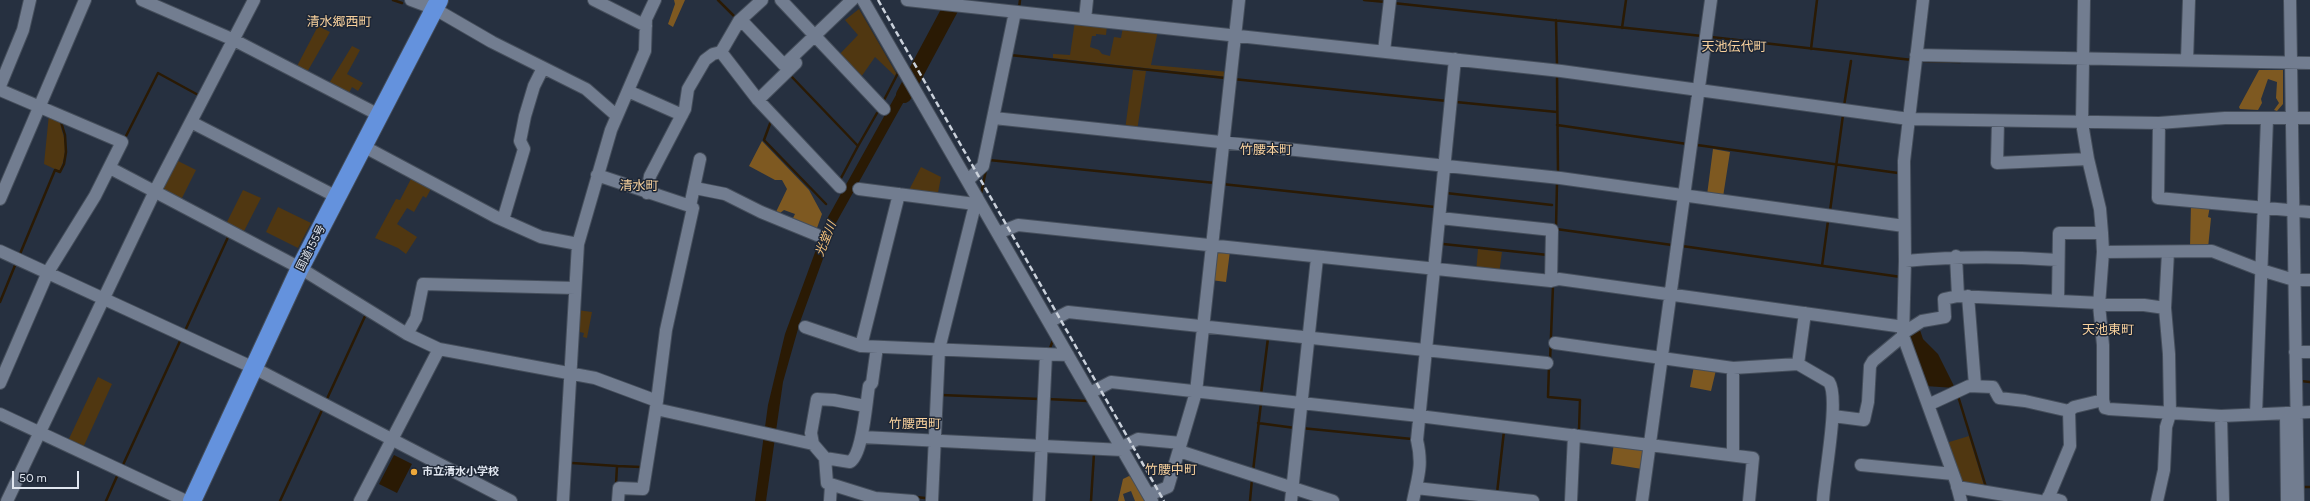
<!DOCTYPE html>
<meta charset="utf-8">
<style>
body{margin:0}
#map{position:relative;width:2310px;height:501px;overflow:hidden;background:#263040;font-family:Figtree,sans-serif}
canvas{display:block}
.scale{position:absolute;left:12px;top:471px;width:67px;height:18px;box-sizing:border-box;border:2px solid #e0e6f0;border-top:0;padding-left:5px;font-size:12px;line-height:14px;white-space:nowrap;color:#e0e6f0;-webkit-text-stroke:3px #1d2635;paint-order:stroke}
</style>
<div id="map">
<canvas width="2310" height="501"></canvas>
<div class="scale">50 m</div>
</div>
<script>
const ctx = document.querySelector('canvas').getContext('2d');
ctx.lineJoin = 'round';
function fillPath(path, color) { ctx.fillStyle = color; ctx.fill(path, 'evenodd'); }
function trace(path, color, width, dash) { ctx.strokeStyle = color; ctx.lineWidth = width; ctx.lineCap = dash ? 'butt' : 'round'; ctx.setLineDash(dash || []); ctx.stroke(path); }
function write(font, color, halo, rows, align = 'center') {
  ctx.font = font + ' Figtree,"Noto Sans JP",sans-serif'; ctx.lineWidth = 3; ctx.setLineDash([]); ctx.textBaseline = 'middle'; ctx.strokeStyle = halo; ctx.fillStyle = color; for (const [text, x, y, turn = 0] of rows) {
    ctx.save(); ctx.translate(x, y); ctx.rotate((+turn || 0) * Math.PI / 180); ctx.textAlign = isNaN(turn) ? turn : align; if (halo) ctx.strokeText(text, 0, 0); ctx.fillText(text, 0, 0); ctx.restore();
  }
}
const green = new Path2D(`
 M859,9l37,64 -1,3 -20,-19 -16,23 -22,-23 21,-22 -13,-15z
 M1075,21l32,4 -1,10 -10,-1v2h-4l-2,11 9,3 3,4 8,2 4,-19 7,1 2,-11 35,3 -7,35 78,7 -1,5 -175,-19v-4l17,1z
 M318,26l12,6 -24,42 -10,-6z
 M352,46l8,4 -13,24 16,9 -5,8 -6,-4 -4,8 -20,-10z
 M1133,70l13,1 -9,60 -12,-1z
 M49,114l12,5c-2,8 2,12 3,19 2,12 1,23 -5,33l-15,-7z
 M174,159l22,11 -16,32 -20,-10z
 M921,167l20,10 -3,16 -29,-3z
 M412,177l20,10 -6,11 -3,-2 -9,16 -7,-4 -10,16 20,13 -11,17 -8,-6 -23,-10 21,-39 4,1z
 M243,190l18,8 -19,37 -17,-9z
 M278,207l33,16 -13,25 -32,-16z
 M1478,249l24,3 -3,22 -23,-2z
 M577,310l15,2 -5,26 -4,-1 1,-4 -9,-2z
 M98,377l14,7 -30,66 -15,-7z
 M1969,436l16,53 -23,-4 -16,-42z`);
const forest = new Path2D(`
 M674,0h11l-12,27 -5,-3 7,-20z
 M2259,70h24v34l-6,7 -3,-1 5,-7 -3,-5 1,-16 -9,-3 -7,20 1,4 -4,7 -18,-1 -1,-2z
 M762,141l47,49 13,24 -5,14 -5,2 -20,-10 3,-6 -11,-4 -4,3 -4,-1 11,-23 -5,-9h-7l-26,-14z
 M1713,149l17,3 -7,45 -16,-2z
 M2191,204l19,2 -2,11 3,1 -3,30 -18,-1z
 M1214,251h16l-4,31 -15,-2z
 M1694,366l22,4 -5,21 -21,-4z
 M1614,443l27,4 4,4 -3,18 -31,-5z
 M1129,476c7,3 15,17 15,25h-9l-4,-10 -8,3 2,7h-7l5,-22z`);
const water = new Path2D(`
 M906,77l6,10 -76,136 -36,99 -17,60 -17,119h-11l13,-96 17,-71 43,-117z
 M1919,327l4,12 15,15 17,34 -30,-2 -15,-44v-9z
 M394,455l18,9 -15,29 -18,-9z`);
const stream = new Path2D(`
 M393,0l9,3
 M718,0l18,18
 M1364,0l22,2
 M1393,3l309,33
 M1019,8l1,-8
 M1556,20l1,45
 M1622,28l4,-28
 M1711,37l201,23
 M1811,49l6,-49
 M1010,55l215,23
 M1920,61l40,1
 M1557,75l1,99
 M791,76l67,70 -18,34
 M1233,79l214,22
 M883,102l15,-29 -1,-2
 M1456,102l101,10
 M1844,106l7,-45
 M771,121l-7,19 62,64
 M1557,125l130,19
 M123,137l2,1 33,-65 42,23
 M1697,145l201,28
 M858,146l19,-33
 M989,160l226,23
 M1222,184l213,23
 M1446,193l106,12
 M981,194l5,-24
 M1830,211l13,-96
 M1556,228l1,-45
 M1556,229l116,16
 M1443,244l105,11
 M1682,246l219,31
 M20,254l35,-84 5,2 4,-8 2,-12 -1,-17 -4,-13
 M1822,266l6,-45
 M0,302l16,-39
 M184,333l45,-98
 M1049,351l4,-11
 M1550,361l3,-75
 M1549,366l-1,31 32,3 -1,30
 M2301,381l9,1
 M1261,394l7,-56
 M941,395l99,4
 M1958,396l28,91
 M1047,399l41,2
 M326,401l40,-87
 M1258,423l37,5
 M1301,428l111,11v-2
 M572,463l45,3 -1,18
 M617,466l24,1
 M122,467l59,-128
 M1253,471l8,-68
 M2304,487h6
 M1497,493l7,-62
 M916,497l9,1
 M106,501l12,-27
 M280,501l43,-93
 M1091,501l3,-48
 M1250,501l2,-22`);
const river = new Path2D(`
 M904,95l51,-95`);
const minor = new Path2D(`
 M142,0l92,40 145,75
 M411,0l24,9 57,33 94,47 31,27
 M594,0l52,26
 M762,0l-23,21 -18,31 37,48 82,87
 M781,0l103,109
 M863,0l289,501
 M907,0l654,71 348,48 250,4 66,-5h85
 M1923,0l-19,161 1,100 -2,75 53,146 5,19
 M2084,0l-2,123 6,36 12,50 2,24 1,19 -4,53 4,40v55l2,8 4,1 112,7 89,-4
 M2290,0l8,501
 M1085,19l2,-19
 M741,20l43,45 68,-65
 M1384,51l6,-51
 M1916,55l394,8
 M2187,60l2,-60
 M0,86l23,-56 7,-30
 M0,90l122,52 -27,54 -47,76 -48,111
 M628,91l54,24
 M758,100l38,-37
 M994,118l566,60 344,48
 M1998,121l-1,42 91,-4
 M191,122l146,75
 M2159,123l-1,75 152,14
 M363,146l133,71 45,20 37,7
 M110,168l190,100 107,66 32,15 156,29 62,23
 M597,175l93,31
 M968,180l15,-14 32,-154
 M695,188l30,6 36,18 56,23
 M859,189l116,15
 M647,193l3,-17 35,-67 3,-20 17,-29 8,-6 8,-2
 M0,199l85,-199
 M1440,218l112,12 -1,51
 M503,220l21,-71 -4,-8 5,-25 9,-30 9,-18
 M998,233l20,-8 533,56 8,-2 345,48
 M0,251l254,117 257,133
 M2103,252l109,-1 49,19 33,10h16
 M1956,256l2,40 142,7
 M1905,261c53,-5 100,-5 153,-1
 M1968,296l7,89
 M2058,300l1,-67h43
 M2099,305h45l21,3
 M1049,322l19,-10 479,51
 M805,327l56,19 207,9
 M1903,333l19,-12 23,-4 -1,-18 14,-3
 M407,334l9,-16 7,-34 152,4
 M1555,343l178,25 65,-4 31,18c11,16 -5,95 -6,119
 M861,346l38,-152
 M2295,352h15
 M1798,364l7,-51
 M1733,368v87
 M1090,393l21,-11 308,34 334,42 -4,43
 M1928,405l41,-19 24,1 6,11 26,3 44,10
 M656,409l157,35 12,14 2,25 48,15 38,3
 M2069,411l5,-4 29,-7
 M2286,413l1,88
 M0,414l186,87
 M2256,414l11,-295
 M1833,416l31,4 4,-18 2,-36 3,-5 30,-25
 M2221,416l2,85
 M862,437l261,13
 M813,444l-2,-11 6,-34 17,1 31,6
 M1122,447l16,-8 43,4
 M1179,451l154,50
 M825,458l25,4c13,-8 16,-59 19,-76l3,-3 5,-36
 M1861,465l92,9
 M1957,487l83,14
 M1416,488l117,13
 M1149,495l19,-8 28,-95 43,-392
 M2048,497l13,4
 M7,501l148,-310 99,-191
 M360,501l79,-152
 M563,501l15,-257 33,-114 34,-79 1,-32 9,-19
 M618,501l1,-13 24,1 14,-88 9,-71 27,-122 -3,-2 10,-47
 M830,501l1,-16
 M932,501l7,-152 38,-152
 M1039,501l7,-147
 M1291,501l26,-243
 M1413,501c5,-25 10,-35 4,-61l38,-381
 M1571,501l3,-66
 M1642,501l69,-501
 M2047,501l23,-55 -1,-35
 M2157,501l7,-31 2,-43 4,-13 -1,-60 -4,-46 3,-56`);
const highway = new Path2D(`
 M192,501l108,-233 139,-268`);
const rail = new Path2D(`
 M878,0l286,501`);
const markers = [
 [414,472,4,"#eda83b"]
];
const streetNames = [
 ["国道155号",311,248,-63]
];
const poiNames = [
 ["市立清水小学校",422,472]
];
const waterNames = [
 ["光堂川",826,239,-68]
];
const quarterNames = [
 ["清水郷西町",339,22],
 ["天池伝代町",1734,47],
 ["竹腰本町",1266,150],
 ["清水町",639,186],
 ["天池東町",2108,330],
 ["竹腰西町",915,424],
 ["竹腰中町",1171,470]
];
fillPath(green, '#503711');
fillPath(forest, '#7e5921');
fillPath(water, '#2a1a04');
trace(stream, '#2a1a04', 2.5);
trace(river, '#2a1a04', 16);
trace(minor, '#454e5b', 14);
trace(highway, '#454e5b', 20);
trace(minor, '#727d90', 12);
trace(highway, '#6492dd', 18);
trace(rail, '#cad1db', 2.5, [6, 3]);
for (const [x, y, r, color] of markers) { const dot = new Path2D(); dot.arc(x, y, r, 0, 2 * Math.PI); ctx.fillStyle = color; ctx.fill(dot); trace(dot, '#1d2635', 1.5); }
write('11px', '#e0e6f0', '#1d2635', streetNames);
write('bold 11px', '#e0e6f0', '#1d2635', poiNames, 'left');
write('italic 12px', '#f9c47a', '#1d2635', waterNames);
write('13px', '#f8d19d', '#1d2635', quarterNames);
</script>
